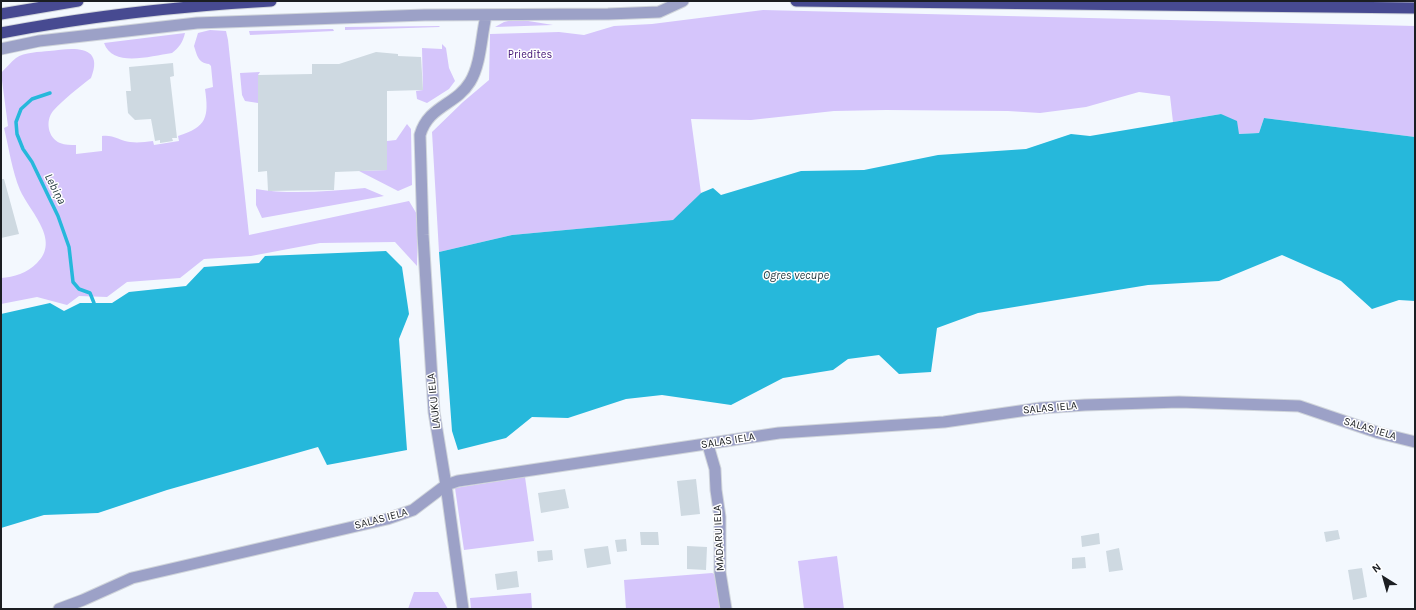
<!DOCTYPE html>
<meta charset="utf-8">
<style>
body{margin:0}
#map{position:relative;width:1416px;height:610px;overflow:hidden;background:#f3f8fe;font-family:Karla,sans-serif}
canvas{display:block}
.frame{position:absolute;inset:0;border:2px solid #1b1e22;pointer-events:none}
.north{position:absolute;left:1364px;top:558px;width:40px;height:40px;-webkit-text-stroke:3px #fff;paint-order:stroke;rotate:323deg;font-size:11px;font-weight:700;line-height:16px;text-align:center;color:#1b1e22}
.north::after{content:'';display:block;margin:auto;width:14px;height:18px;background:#1b1e22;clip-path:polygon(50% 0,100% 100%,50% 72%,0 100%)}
</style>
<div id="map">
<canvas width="1416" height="610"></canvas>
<div class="frame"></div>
<div class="north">N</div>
</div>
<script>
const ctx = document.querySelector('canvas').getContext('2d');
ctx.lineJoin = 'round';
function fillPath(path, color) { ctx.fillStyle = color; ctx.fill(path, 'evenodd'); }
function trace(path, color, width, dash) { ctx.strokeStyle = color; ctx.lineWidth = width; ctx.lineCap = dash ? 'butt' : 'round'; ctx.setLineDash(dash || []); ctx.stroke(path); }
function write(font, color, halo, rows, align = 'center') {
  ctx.font = font + ' Karla,sans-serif'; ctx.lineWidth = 3; ctx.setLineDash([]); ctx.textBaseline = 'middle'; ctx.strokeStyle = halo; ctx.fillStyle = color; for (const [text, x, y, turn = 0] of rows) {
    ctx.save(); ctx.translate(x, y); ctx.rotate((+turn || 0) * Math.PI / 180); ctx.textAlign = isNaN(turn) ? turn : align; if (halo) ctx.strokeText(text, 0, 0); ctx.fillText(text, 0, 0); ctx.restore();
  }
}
const green = new Path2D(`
 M763,10l652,16v111l-151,-19 -5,15 -20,1 -18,-20 -48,8 -3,-26 -31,-4 -53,15 -46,6 -32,-2 -122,-1 -52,1 -83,9 -60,-1 10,74 -27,27 -162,15 -73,17 -7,-120 31,-30 26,-22 1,-46 69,-2 25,3 30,-9 38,-2z
 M516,19l37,6 -58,2 9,-5z
 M439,26l1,1 -95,3v-3z
 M329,29h4l1,2 -84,4 -1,-4z
 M210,30l16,1 2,9 21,195 160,-34 9,15 -1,50 -22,-24 -75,1 -69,13 -47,3 -24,19 -53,4 -20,15 -28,-1 -12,9 -30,-8 -36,7v-26c13,-1 26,-5 36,-15 24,-23 -7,-51 -17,-73 -8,-19 -11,-42 -16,-62l4,-2 -7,-53c5,-5 10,-11 15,-15 8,-6 24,-6 33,-7 22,-3 56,-8 42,27 -13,10 -27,21 -38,33 -8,10 -5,27 7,32 5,2 11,2 16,2v9l26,-3v-15c10,-2 19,5 28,6 8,1 15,0 23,-1l1,4 25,-4 -1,-5c29,-9 31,-19 27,-47l8,-2 -2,-21 -2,-2c-11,-1 -12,-9 -15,-18l4,-13z
 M185,33c-2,9 -6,15 -13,20 -22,3 -59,15 -68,-10z
 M442,44l4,4 3,20 6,13 -6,8 -22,14 -10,-4 -1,-8 7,-1 -1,-42 20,1z
 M260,72l-2,3v28l-13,-2 -3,-6 -2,-22z
 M407,124l4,5 1,56 -14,6 -39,-20 28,-1v-29l9,-1z
 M365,188l19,8 -122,22 -6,-13v-16c35,6 74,2 109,-1z
 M525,477l9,64 -70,9 -9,-62z
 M837,556l7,53h-40l-6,-48z
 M712,573l5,2 4,34h-95l-2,-29z
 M414,592h24l10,17h-40z
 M531,593l1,16h-61l-1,-11z`);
const water = new Path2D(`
 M1221,114l16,7 2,13 20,-1 5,-15 151,19v164l-16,-1 -27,9 -31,-28 -59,-26 -63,26 -71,4 -170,28 -41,15 -6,44 -32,2 -20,-19 -31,4 -15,11 -50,8 -52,27 -69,-10 -36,4 -58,19 -36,-1 -26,21 -48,12 -6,-19 -13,-179 73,-17 161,-15 28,-27 12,-5 8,7 80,-24 63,-1 74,-15 88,-6 45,-15 19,2z
 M386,251l16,16 7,47 -10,25 8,111 -80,15 -9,-18 -151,43 -69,23 -54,2 -43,13v-214l49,-11 14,8 16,-8h32l17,-11 57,-6 18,-19 55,-4 6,-7z`);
const stream = new Path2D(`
 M50,93l-18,6 -11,10 -5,13 1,12 6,15 9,13 26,54 11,31 4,35 6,7 11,4 4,10`);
const building = new Path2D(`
 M376,52l22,2v2l23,1 2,33 -36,1v79l-52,2 -1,18 -66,1 -1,-20 -9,1v-97l54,-1v-10h27z
 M173,63l1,13 -4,1 7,61h-5l1,3 -13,2v-3l-5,1 -4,-22 -16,1 -7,-7 -2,-22h5l-2,-24z
 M1,179h3l15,55 -18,4z
 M696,479l4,35 -19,2 -4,-35z
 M565,489l4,19 -28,5 -3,-20z
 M1338,530l2,9 -14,3 -2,-10z
 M640,532h18l1,13h-18z
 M1099,533l1,11 -18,3 -1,-11z
 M626,539l1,12 -10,1 -2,-12z
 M608,546l3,18 -24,4 -3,-19z
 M687,546l20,1 -1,23 -19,-1z
 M1119,548l4,22 -14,2 -3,-21z
 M552,550l1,10 -15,2 -1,-11z
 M1085,557l1,11 -14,1v-11z
 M1362,568l5,29 -14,3 -5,-30z
 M517,571l2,16 -22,3 -2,-16z`);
const minor = new Path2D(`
 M1,49l38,-8 158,-18 228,-8 183,-1 51,-2 24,-11
 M708,445l7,24 1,21 4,27v55l6,37
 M59,609l24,-9 49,-22 255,-59 26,-9 33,-25 12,-4 321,-48 165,-11 97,-14 44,-3 94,-3 120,4 80,27 36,9
 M463,609l-17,-124 -12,-73 -11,-177 -3,-100c8,-29 36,-30 50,-53 11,-18 11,-45 16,-66`);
const trunk = new Path2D(`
 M796,1l619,7
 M1,14l77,-13
 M1,33c89,-17 180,-27 270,-32`);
const parkNames = [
 ["Priedītes",530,55]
];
const streetNames = [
 ["LAUKU IELA",434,401,-96],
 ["SALAS IELA",1050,408,-5],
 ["SALAS IELA",1370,429,17],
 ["SALAS IELA",728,441,-9],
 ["SALAS IELA",381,519,-15],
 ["MADARU IELA",719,538,-93]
];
const waterNames = [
 ["Lebiņa",55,189,63],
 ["Ogres vecupe",796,276]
];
fillPath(green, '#d5c5fb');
fillPath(water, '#26b8db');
trace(stream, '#26b8db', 3.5);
fillPath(building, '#ced9e1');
trace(minor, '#d0d5db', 13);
trace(trunk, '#d0d5db', 13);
trace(minor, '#9ca1c7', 11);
trace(trunk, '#474a91', 11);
write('11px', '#411276', '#fff', parkNames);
write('11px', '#1b1e22', '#fff', streetNames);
write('italic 12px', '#1e343b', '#fff', waterNames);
</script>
